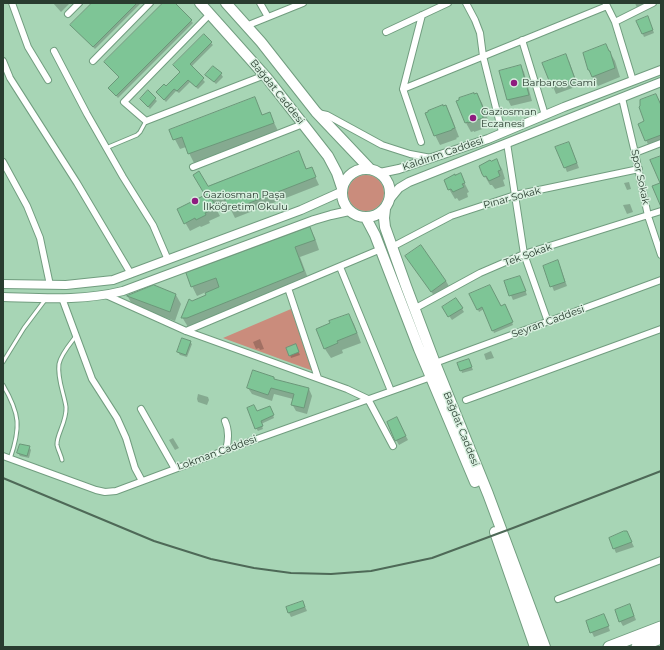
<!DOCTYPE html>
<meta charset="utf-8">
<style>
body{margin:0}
#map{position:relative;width:664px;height:650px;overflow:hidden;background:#a7d5b5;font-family:Montserrat,sans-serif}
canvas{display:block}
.frame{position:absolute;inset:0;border:4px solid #293c2f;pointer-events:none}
</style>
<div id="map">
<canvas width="664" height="650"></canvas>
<div class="frame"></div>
</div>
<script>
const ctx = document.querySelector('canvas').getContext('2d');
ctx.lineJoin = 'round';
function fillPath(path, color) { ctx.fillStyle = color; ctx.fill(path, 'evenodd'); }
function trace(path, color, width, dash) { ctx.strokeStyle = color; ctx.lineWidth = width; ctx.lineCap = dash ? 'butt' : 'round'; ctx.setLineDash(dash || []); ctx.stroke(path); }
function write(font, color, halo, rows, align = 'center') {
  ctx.font = font + ' Montserrat,sans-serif'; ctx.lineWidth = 3; ctx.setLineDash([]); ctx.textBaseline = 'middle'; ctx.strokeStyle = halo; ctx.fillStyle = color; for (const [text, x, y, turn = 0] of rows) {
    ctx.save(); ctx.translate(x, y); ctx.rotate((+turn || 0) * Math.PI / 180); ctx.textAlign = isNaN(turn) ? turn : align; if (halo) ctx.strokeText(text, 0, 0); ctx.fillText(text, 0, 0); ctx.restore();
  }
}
const green = new Path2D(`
 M348 193a18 18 0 1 1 36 0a18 18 0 1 1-36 0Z
 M291,309l25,63 -93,-34z`);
const shadow = new Path2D(`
 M53,3h17l-9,9z
 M93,3h48l-46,46 -22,-22z
 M164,3h10l19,20 -75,75 -9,-10 11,-11z
 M635,3h13l-11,5z
 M649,20l5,13 -10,4 -6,-15z
 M211,43l2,2 -22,22 14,15 -7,7 -8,-7 -11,11 -3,-2 -10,11 -9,-10 9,-5z
 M606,46l9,15 5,16 -22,9 -9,-16z
 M569,61l9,25 -22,8 -12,-30z
 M521,66l3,6 8,29 -21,5 -3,-6 -8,-28z
 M221,74l2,3 -7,7 -9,-9z
 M148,92l9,9 -7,8 -9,-10z
 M477,94l5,9 8,22 -2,1v1l-14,5v-1l-3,1 -5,-9 -9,-22z
 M656,95l5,9v42l-10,4 -5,-10v-18l-4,-16z
 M254,98l9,18 7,-2 9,19 -85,30 -8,-16 -6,2 -10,-19z
 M446,106l5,10 8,21 -3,1 1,1 -17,6 -5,-10z
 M557,147h14l8,21 -12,4z
 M299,152l8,18 4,-2 8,17 -84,33 -8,-16 -12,5 5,9 -11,5 1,2 -9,4 -1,-1 -10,5 -12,-21 29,-14 1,-9z
 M496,160l6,9 3,10 -2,1 2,6 -10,3 -3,-4h-2l-7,-12 8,-10z
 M460,174l9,18 -2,1 1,4 -9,4 -2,-3 -2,1 -6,-10z
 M629,182l2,7 -4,1 -3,-7z
 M630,204l3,8 -6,2 -4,-9z
 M310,228l5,10 4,12 -19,7 9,24 -117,46h-4l-6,-10 10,-15 15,-6 -1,-4 -9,4 -5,-10z
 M407,256l39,25 5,9 -14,10z
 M544,266h16l7,20 -13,5z
 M520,277l7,18 -14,5 -8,-18z
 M154,286l22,9 5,9 -6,17 -42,-15 -5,-9z
 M471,294l30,13 5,1 7,17 -19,8 -10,-24 -5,3z
 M456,299l8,13 -12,8 -9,-13z
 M348,315l6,9 7,19 -19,7 1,3 -12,5 -6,-9 -7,-20z
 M260,339l4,10 -4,1 -1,-2 -3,1 -3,-7z
 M190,342l2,2 -5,13 -7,-2 -2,-3z
 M297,348l3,7 -9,3 -1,-3z
 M491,351l3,7 -8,2 -2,-6z
 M470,363l3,7 -11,3 -1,-3z
 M274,378l1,2 34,9 3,7 -5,18 -11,-3 -4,-7 1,-5 -19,-5 -2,7 -20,-7 -4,-6z
 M198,394l10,3 1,3 -2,5 -9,-3 -1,-3z
 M271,410l3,8 -13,6 2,5 -5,2 -2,-3 1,-16z
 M399,423l9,17 -9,5 -3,-5z
 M173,438l6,10 -4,2 -6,-10z
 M29,447l2,3 -2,8 -9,-2 -2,-3z
 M627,532l7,15 -18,6 -6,-14z
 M303,602l4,9 -16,6 -2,-4z
 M632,610l4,10 -13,6 -3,-5z
 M606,620l4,11 -16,6 -7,-15z`);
const building = new Path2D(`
 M92,3h45l-44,44 -23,-22z
 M163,3h12l17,17 -76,76 -8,-8 11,-11 -15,-15z
 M648,16l5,14 -11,4 -6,-13z
 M204,34l8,8 -22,22 14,14 -8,9 -8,-7 -11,11 -3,-2 -10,11 -8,-8 8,-8 2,2 14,-14 -7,-7z
 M606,44l3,7h1l5,17 -23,9 -3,-7h-1l-5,-17z
 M566,54l9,25 -23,9 -10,-25z
 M521,65l8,30 -22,5 -8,-29z
 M213,66l9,7 -8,9 -9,-7z
 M148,90l8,8 -8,9 -8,-8z
 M474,93v1l3,-1 9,22 -3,1v2l-15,5v-1l-3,1 -9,-22 3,-1v-2z
 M656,94l5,11v30l-16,6 -7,-17 6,-3 -5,-14 1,-1v-6z
 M255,97l7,18 8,-3 4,11 -86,31 -6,-17 -9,3 -4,-10z
 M443,105v1l3,-1 9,23 -3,1v1l-18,6 -9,-23 3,-1v-1z
 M569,142l8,21 -13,5 -9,-21z
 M299,151l7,18 6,-2 4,10 -87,34 -6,-16 -11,4 4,9 -11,5 1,2 -10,5 -1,-2 -11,6 -7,-15 28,-14 -12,-20 6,-4 9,15z
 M661,156v51l-9,-21 8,-3 -10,-23z
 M497,159l4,11 -3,1 2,5 -11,5 -3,-5 -2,1 -2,-3 -3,-8 11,-6 1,1z
 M461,173l4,10 -3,1 2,3 -11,5 -2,-3 -3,1 -4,-10 11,-6v1z
 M310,227l5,13 -20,7 9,24 -117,47h-6l8,-19 3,2 14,-6 -1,-2 14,-6 -3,-9 -25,9 -5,-14z
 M421,245l25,36 -15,11 -26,-36z
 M558,260l7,22 -15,5 -7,-21z
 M520,276l6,15 -17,5 -5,-15z
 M154,285l22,9 -6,18 -43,-16z
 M490,285l11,21 4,-2 8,18 -21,9 -10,-24 -5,3 -8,-16z
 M456,298l7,10 -15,9 -6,-10z
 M349,314l8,19 -20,8 1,2 -14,6 -8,-20 14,-6 -1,-2z
 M182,338l9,3 -5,14 -9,-3z
 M296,344l3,8 -10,4 -3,-8z
 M469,359l3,8 -12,4 -3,-8z
 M253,370l21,7v2l35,9 -5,20 -13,-3 3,-11 -23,-6 -3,7 -21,-7z
 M254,405l3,6 13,-5 4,9 -13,6 2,5 -8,3 -8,-21z
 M397,417l9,19 -11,5 -8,-19z
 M20,444l10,2 -3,10 -10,-3z
 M624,531h3l5,11 -19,7 -4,-11z
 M303,601l2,6 -17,6 -2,-6z
 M630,604l4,12 -15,6 -4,-12z
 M604,614l5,12 -19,7 -4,-12z`);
const service = new Path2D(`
 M106,148l31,-13 3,-3 6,-11
 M3,362l21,-34 21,-28
 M3,385c17,29 18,42 7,74
 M62,460c-1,-5 -4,-10 -5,-15 -1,-10 10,-23 9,-38 -2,-14 -9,-28 -7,-43 2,-10 11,-20 17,-28`);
const minor = new Path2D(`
 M12,3l16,44 20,33
 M260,3l8,14
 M466,3l9,17 5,13 3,23 19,76
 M606,4l9,18 18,59
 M68,14l11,-11
 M210,14l-86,88 22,19 119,-46
 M615,22l38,-19
 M246,26l57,-23
 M386,32l62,-29
 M522,40l23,75
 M54,51l33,63 36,63 30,48 15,35
 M3,61l7,17 67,105 54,91
 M93,61l57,-58
 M403,89l19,-74
 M622,98l13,55 13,63 13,39
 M318,113l9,2 55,30 28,9 21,4
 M421,142l-18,-53 204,-83
 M507,143l17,111 24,68
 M635,153l26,-10
 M3,162l24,44 13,32 10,47
 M193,167l110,-43
 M392,247l59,-31 64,-21 124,-26
 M340,267l51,124
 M288,288l30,90
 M106,295l80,36 161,58 21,10 25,47
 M62,298l30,81 25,39 9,20 9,30 7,13
 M414,309l66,-36 44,-19 137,-43
 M186,331l195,-82
 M435,363l226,-83
 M466,400l195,-71
 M141,409l34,60
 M225,421c4,9 4,18 1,29
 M3,456l93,34 9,2 11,-1 110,-41 205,-73
 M558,599l103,-39`);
const tertiary = new Path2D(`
 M380,173l19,-4 89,-30 76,-32 97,-37
 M390,199l9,-11 10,-6 252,-100
 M3,284l63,1 47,-5 188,-70 40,-18
 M3,297c40,1 80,4 120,-6l191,-71 17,-5 18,-4`);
const primary = new Path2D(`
 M200,3l67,75 61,78 9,17 5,15
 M226,3l35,39 55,70 54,57
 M342 193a24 24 0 1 1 48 0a24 24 0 1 1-48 0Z
 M385,209l-1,9 1,9 21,59 29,77 53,131 57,153
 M366,218l9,17 44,114 56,133
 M495,532l40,115`);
const trunk = new Path2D(`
 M609,647l52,-20
 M637,647l24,-9`);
const rail = new Path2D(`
 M3,478l151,63 57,18 43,9 37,5 40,1 40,-3 61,-13 81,-30 148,-57`);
const markers = [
 [514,83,4,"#8e1d7f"],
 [473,118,4,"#8e1d7f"],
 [195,201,4,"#8e1d7f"]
];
const poiNames = [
 ["Barbaros Cami",522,83],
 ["Gaziosman",481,112],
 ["Eczanesi",481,124],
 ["Gaziosman Paşa",203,195],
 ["İlköğretim Okulu",203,207]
];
const streetNames = [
 ["Bağdat Caddesi",277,92,51],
 ["Kaldırım Caddesi",443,154,-19],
 ["Spor Sokak",640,177,78],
 ["Pınar Sokak",512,198,-15],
 ["Tek Sokak",528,255,-20],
 ["Seyran Caddesi",548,322,-20],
 ["Bağdat Caddesi",461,429,68],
 ["Lokman Caddesi",217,453,-20]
];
fillPath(green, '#ca8c7c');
fillPath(shadow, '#0003');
fillPath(building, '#7ec596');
trace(building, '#6b9779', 1);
trace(service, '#719d7f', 5);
trace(minor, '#719d7f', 8);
trace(tertiary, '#719d7f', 10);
trace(primary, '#719d7f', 12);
trace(trunk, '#719d7f', 13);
trace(service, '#fff', 3);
trace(minor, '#fff', 6);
trace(tertiary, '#fff', 8);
trace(primary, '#fff', 10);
trace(trunk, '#fff', 11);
trace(rail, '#4e6957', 2);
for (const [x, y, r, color] of markers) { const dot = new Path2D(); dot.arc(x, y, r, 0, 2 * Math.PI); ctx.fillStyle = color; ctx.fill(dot); trace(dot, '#d8efdf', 1.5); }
write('10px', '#293c2f', '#d8efdf', poiNames, 'left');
write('10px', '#293c2f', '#d8efdf', streetNames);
</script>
